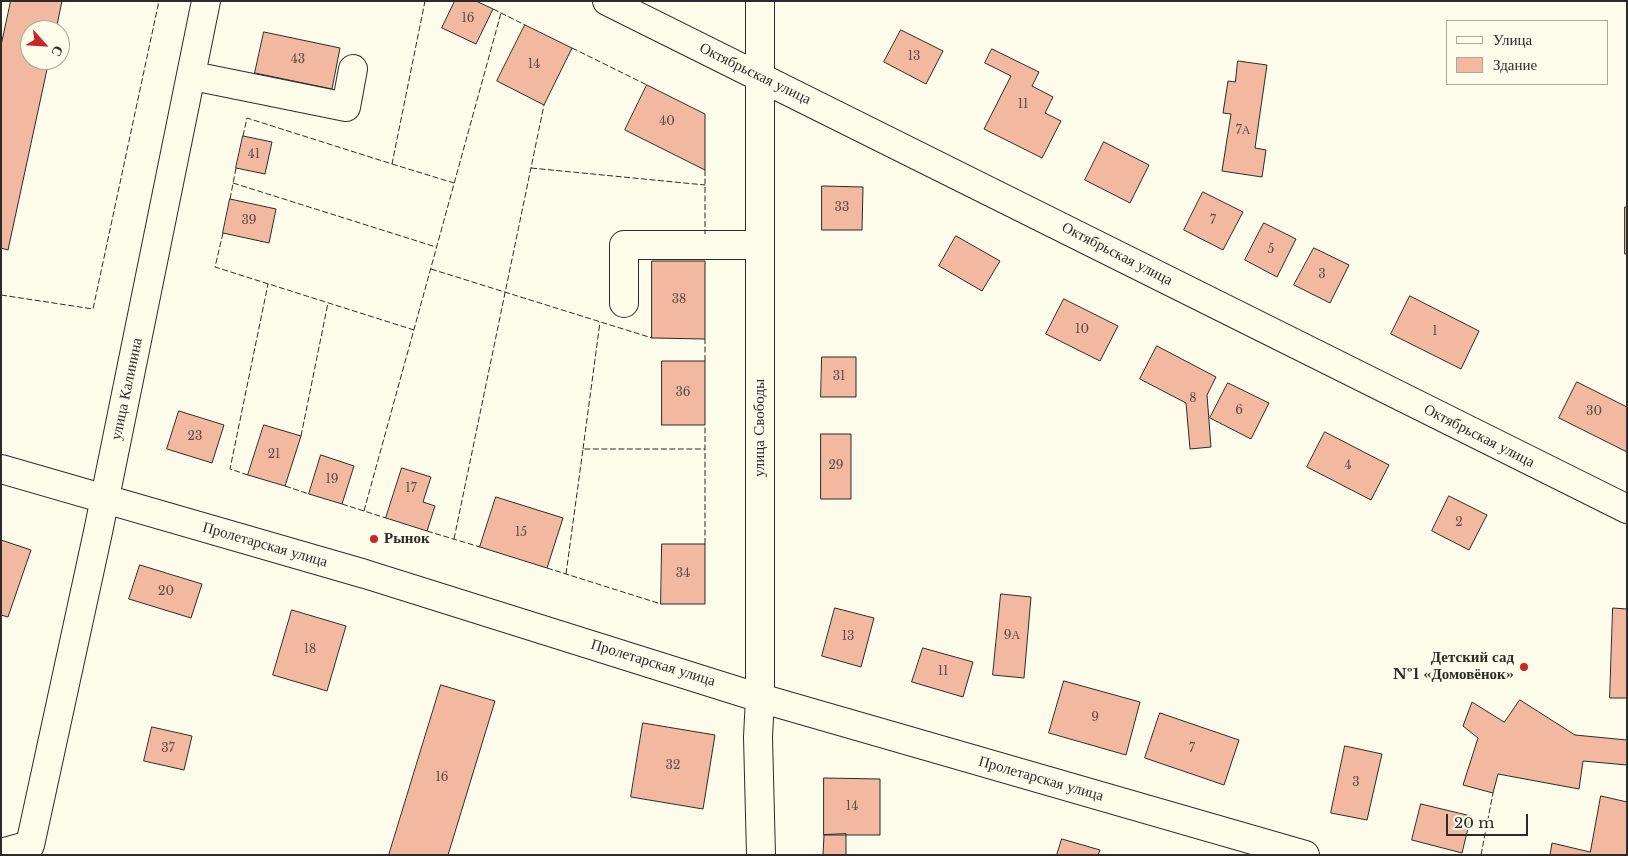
<!DOCTYPE html>
<meta charset="utf-8">
<style>
body{margin:0}
#map{position:relative;width:1628px;height:856px;overflow:hidden;background:#fdfbea;font-family:"Libre Baskerville",serif}
canvas{display:block}
.frame{position:absolute;inset:0;border:2px solid #2b2b2b;pointer-events:none}
.legend{position:absolute;left:1446px;top:20px;width:162px;height:65px;box-sizing:border-box;background:#fdfbea;border:1px solid #a9a89e;margin:0;padding:6px 9px;list-style:none;font-size:15px;color:#2b2b2b}
.legend li{display:flex;align-items:center;gap:10px;height:25px}
.legend b{width:25px;border:1px solid #a9a89e}
.north{position:absolute;left:20px;top:20px;width:50px;height:50px;box-sizing:border-box;background:#fdfbea;border:1px solid #a9a89e;border-radius:50%;rotate:116deg;font-size:14px;font-weight:700;line-height:20px;text-align:center;color:#2b2b2b}
.north::after{content:'';display:block;margin:auto;width:18px;height:22px;background:#c62828;clip-path:polygon(50% 0,100% 100%,50% 72%,0 100%)}
.scale{position:absolute;left:1446px;top:814px;width:82px;height:22px;box-sizing:border-box;border:2px solid #2b2b2b;border-top:0;padding-left:6px;font-size:15px;line-height:18px;white-space:nowrap;color:#2b2b2b;-webkit-text-stroke:4px #fdfbea;paint-order:stroke}
</style>
<div id="map">
<canvas width="1628" height="856"></canvas>
<div class="frame"></div>
<ul class="legend">
<li><b style="height:6px;background:#fdfbea"></b>Улица</li>
<li><b style="height:14px;background:#f2b8a0"></b>Здание</li>
</ul>
<div class="north">С</div>
<div class="scale">20 m</div>
</div>
<script>
const ctx = document.querySelector('canvas').getContext('2d');
ctx.lineJoin = 'round';
function fillPath(path, color) { ctx.fillStyle = color; ctx.fill(path, 'evenodd'); }
function trace(path, color, width, dash) { ctx.strokeStyle = color; ctx.lineWidth = width; ctx.lineCap = dash ? 'butt' : 'round'; ctx.setLineDash(dash || []); ctx.stroke(path); }
function write(font, color, halo, rows, align = 'center') {
  ctx.font = font + ' "Libre Baskerville",serif'; ctx.lineWidth = 4; ctx.setLineDash([]); ctx.textBaseline = 'middle'; ctx.strokeStyle = halo; ctx.fillStyle = color; for (const [text, x, y, turn = 0] of rows) {
    ctx.save(); ctx.translate(x, y); ctx.rotate((+turn || 0) * Math.PI / 180); ctx.textAlign = isNaN(turn) ? turn : align; if (halo) ctx.strokeText(text, 0, 0); ctx.fillText(text, 0, 0); ctx.restore();
  }
}
const building = new Path2D(`
 M11,1h51l-6,29h-26v30h19l-41,190 -7,-2v-202z
 M455,1h21l17,8 -17,35 -34,-16z
 M525,25l47,23 -28,57 -47,-24z
 M901,30l42,21 -17,33 -42,-22z
 M264,32l76,16 -8,41 -77,-16z
 M992,49l47,23 -7,14 21,11 -8,16 16,8 -19,37 -58,-29 27,-53 -26,-13z
 M1238,61l29,4 -12,83 11,2 -4,27 -40,-6 9,-57 -8,-1 5,-32 7,1z
 M647,85l58,29v56l-80,-40z
 M243,136l29,6 -7,32 -29,-6z
 M1104,142l45,23 -19,38 -45,-23z
 M822,186l41,1 -1,43h-40z
 M1203,192l40,20 -20,38 -39,-20z
 M230,199l46,10 -7,34 -46,-10z
 M1625,207h2v47h-2z
 M1264,223l32,16 -19,38 -32,-17z
 M956,236l44,25 -18,30 -43,-25z
 M1314,248l35,17 -19,38 -36,-18z
 M652,261h53v78l-53,-1z
 M1410,296l69,35 -18,38 -70,-35z
 M1064,299l54,27 -18,35 -54,-27z
 M1157,346l59,31 -9,18 4,52 -21,2 -4,-46 -46,-24z
 M822,357h34v40h-35z
 M662,361h43v64h-43z
 M1577,382l50,25v45l-68,-34z
 M1228,383l41,20 -18,36 -41,-21z
 M179,411l45,14 -12,38 -45,-14z
 M264,425l37,11 -16,50 -37,-11z
 M1325,432l64,33 -18,35 -64,-33z
 M821,434h30v65h-30z
 M321,455l33,11 -12,38 -33,-10z
 M402,468l29,9 -8,25 12,4 -8,25 -41,-13z
 M1449,496l38,19 -18,35 -37,-19z
 M496,497l67,21 -16,50 -67,-21z
 M1,540l30,10 -23,67 -7,-2z
 M662,544h43v60h-44z
 M140,565l62,19 -11,34 -62,-19z
 M1001,594l30,3 -7,81 -31,-3z
 M835,608l39,10 -13,49 -39,-11z
 M1613,608l14,1v89h-17z
 M292,610l54,16 -19,65 -54,-16z
 M923,648l50,14 -10,35 -51,-15z
 M1064,681l76,21 -14,53 -77,-22z
 M441,685l54,16 -47,154h-59z
 M1520,700l55,35 52,5v25l-44,-4 -4,28 -81,-15 -5,19 -30,-8 15,-47 -15,-12 9,-24 32,20z
 M1160,713l79,27 -15,45 -79,-27z
 M643,723l72,12 -12,74 -72,-12z
 M152,727l40,9 -8,34 -40,-9z
 M1345,746l37,8 -15,66 -36,-7z
 M824,778l56,1v56h-56z
 M1601,796l26,6v53h-77l2,-12 38,9z
 M1421,804l50,12 -9,37 -50,-13z
 M846,834v21h-23l1,-20z
 M1062,839l38,11 -2,5h-41z`);
const minor = new Path2D(`
 M607,1l1020,508
 M760,1v697l-2,39 3,118
 M193,76l153,31 7,-38
 M624,303v-58h136
 M1,469l364,105 395,124 545,157
 M1,853l29,-8 68,-313 108,-531`);
const fence = new Path2D(`
 M493,9l32,16
 M572,48l75,37
 M243,136l4,-18 145,46 33,-163
 M392,164l62,19
 M531,168l174,17
 M705,170v64
 M233,183l203,64
 M230,199l6,-31
 M223,233l-8,34 199,63
 M431,269l221,69
 M1,295l92,14 66,-308
 M705,361v-22
 M301,436l27,-133
 M583,449l17,-127
 M248,475l-18,-6 38,-185
 M285,486l24,8
 M342,504l44,14
 M364,511l137,-498
 M427,531l53,16
 M454,539l90,-434
 M705,544v-119
 M547,568l114,36
 M566,574l17,-125h122
 M1481,855l12,-62`);
const markers = [
 [374,539,5,"#c62828"],
 [1524,667,5,"#c62828"]
];
const numberNames = [
 ["16",468,19],
 ["13",914,57],
 ["43",298,60],
 ["14",534,65],
 ["11",1023,105],
 ["40",667,122],
 ["7А",1243,131],
 ["41",254,155],
 ["33",842,208],
 ["39",249,221],
 ["7",1213,221],
 ["5",1271,250],
 ["3",1322,275],
 ["38",679,300],
 ["10",1082,330],
 ["1",1435,332],
 ["31",839,377],
 ["36",683,393],
 ["8",1193,399],
 ["6",1239,411],
 ["30",1594,412],
 ["23",195,437],
 ["21",274,455],
 ["29",836,466],
 ["4",1348,466],
 ["19",332,480],
 ["17",411,489],
 ["2",1459,523],
 ["15",521,533],
 ["34",683,574],
 ["20",166,592],
 ["9А",1012,636],
 ["13",848,637],
 ["18",310,650],
 ["11",943,672],
 ["9",1095,718],
 ["37",168,749],
 ["7",1192,749],
 ["32",673,766],
 ["16",442,778],
 ["3",1356,783],
 ["14",852,807]
];
const streetNames = [
 ["Октябрьская улица",755,74,26],
 ["Октябрьская улица",1117,254,27],
 ["улица Калинина",127,389,-78],
 ["улица Свободы",760,428,-90],
 ["Октябрьская улица",1479,436,27],
 ["Пролетарская улица",265,545,16],
 ["Пролетарская улица",653,663,17],
 ["Пролетарская улица",1041,779,16]
];
const poiNames = [
 ["Рынок",384,539],
 ["Детский сад",1514,658,"right"],
 ["№1 «Домовёнок»",1514,675,"right"]
];
fillPath(building, '#f2b8a0');
trace(building, '#2b2b2b', 1);
trace(minor, '#2b2b2b', 30);
trace(minor, '#fdfbea', 28);
trace(fence, '#2b2b2b', 1, [6, 2.5]);
for (const [x, y, r, color] of markers) { const dot = new Path2D(); dot.arc(x, y, r, 0, 2 * Math.PI); ctx.fillStyle = color; ctx.fill(dot); trace(dot, '#fdfbea', 2); }
write('12px', '#5d4e48', null, numberNames);
write('15px', '#2b2b2b', '#fdfbea', streetNames);
write('bold 15px', '#2b2b2b', '#fdfbea', poiNames, 'left');
</script>
